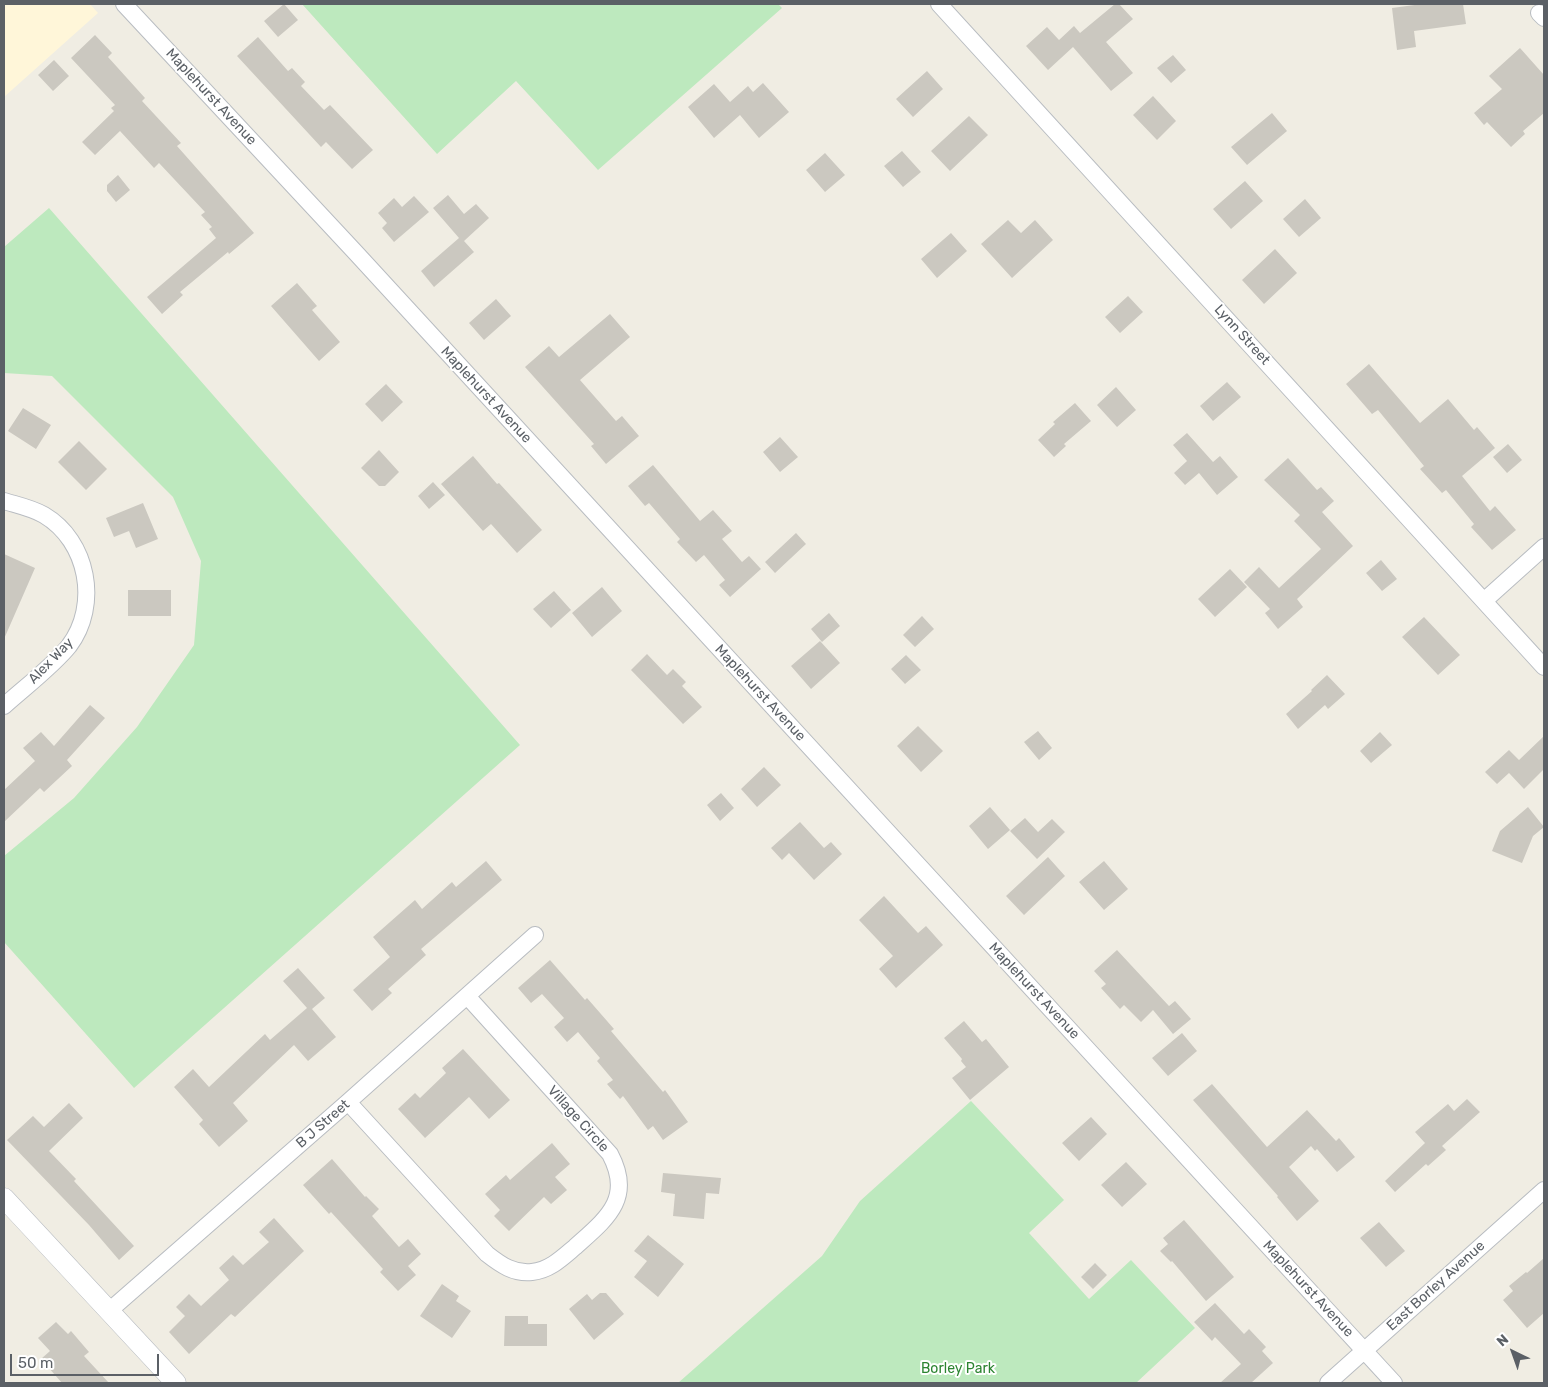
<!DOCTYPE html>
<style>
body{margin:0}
#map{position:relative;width:1548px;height:1387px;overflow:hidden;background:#f0ede3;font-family:Rubik,sans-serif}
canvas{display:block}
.frame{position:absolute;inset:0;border:5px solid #5b6066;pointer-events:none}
.north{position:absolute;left:1488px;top:1327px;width:50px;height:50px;-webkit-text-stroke:4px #fff;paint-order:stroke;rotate:318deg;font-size:14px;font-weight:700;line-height:20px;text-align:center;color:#5b6066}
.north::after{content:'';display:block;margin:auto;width:18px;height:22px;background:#5b6066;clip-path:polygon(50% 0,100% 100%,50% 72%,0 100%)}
.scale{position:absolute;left:10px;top:1354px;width:149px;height:22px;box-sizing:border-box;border:2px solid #5b6066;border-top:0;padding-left:6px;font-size:15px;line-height:18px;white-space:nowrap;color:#5b6066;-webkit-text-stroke:4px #fff;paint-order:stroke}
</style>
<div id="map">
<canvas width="1548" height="1387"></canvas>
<div class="frame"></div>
<div class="north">N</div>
<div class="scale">50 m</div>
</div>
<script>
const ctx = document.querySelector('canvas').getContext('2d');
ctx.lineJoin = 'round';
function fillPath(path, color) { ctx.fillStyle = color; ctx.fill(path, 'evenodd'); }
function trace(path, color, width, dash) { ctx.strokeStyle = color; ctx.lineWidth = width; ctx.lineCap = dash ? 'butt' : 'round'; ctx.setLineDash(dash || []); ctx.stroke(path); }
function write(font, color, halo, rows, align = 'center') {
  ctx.font = font + ' Rubik,sans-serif'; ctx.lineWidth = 4; ctx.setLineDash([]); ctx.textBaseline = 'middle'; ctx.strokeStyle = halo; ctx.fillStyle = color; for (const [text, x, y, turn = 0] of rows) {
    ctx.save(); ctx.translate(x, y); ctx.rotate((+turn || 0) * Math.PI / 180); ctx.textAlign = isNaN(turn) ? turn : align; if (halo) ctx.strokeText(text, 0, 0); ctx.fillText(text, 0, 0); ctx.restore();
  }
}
const commercial = new Path2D(`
 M4,4h86l8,9 -94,84z`);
const green = new Path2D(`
 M302,4h476l4,4 -184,162 -82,-89 -79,73z
 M49,208l471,537 -386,343 -130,-146v-86l70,-58 63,-71 57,-82 7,-84 -28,-64 -121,-121 -48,-3v-126z
 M971,1101l93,99 -35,33 60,66 42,-39 64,68 -59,55h-458l144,-127 38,-55z`);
const building = new Path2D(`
 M284,4l14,16 -20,17 -14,-16z
 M1115,4h4l14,15 -27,23 27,31 -22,18 -38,-44 -25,23 -22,-24 21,-19 12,13 15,-14 6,7z
 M1422,4h41l3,20 -52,7 2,16 -19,3 -5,-42z
 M95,35l17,18 -4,4 37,41 -3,3 39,42 -4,3 77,87 -25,21 -1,-2 -48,40 3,3 -21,19 -15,-17 69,-59 -7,-9 3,-2 -11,-12 4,-3 -46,-49 -5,5 -34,-37 -25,24 -13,-13 32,-31 -3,-3 4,-3 -44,-47z
 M258,37l30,34 4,-3 13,14 -4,4 23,24 6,-5 43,45 -21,19 -26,-27 -5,5 -84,-91z
 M1520,48l24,27v38l-21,18 2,3 -14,13 -24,-25 -3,3 -10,-12 28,-24 -13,-13z
 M1173,55l13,15 -15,13 -14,-15z
 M54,60l15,16 -16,15 -15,-16z
 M927,71l16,18 -30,28 -17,-18z
 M763,83l26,29 -30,26 -19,-23 -26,23 -26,-31 26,-23 16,18 18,-16 5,6z
 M1153,96l23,25 -19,19 -24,-25z
 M1272,113l15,18 -40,34 -16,-18z
 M969,116l19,19 -38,36 -19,-20z
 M902,151l19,21 -18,15 -19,-21z
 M825,153l20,22 -20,17 -19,-22z
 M118,175l12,15 -14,12 -9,-11v-6z
 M1245,181l18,20 -32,28 -18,-20z
 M448,195l16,19 12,-10 13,14 -25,23 10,11 -40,35 -13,-16 38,-33 -26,-30z
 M414,196l15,16 -35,30 -12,-14 5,-5 -9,-10 16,-15 8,9z
 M1305,199l16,19 -22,19 -16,-18z
 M1008,220l13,13 14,-13 18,20 -41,38 -31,-34z
 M951,233l16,18 -30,27 -16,-19z
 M1275,249l22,24 -33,31 -22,-24z
 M297,283l20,23 -5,4 28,32 -21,19 -48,-55z
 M1128,296l15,16 -23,21 -15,-16z
 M496,299l15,17 -27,24 -15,-17z
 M610,314l20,23 -50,43 36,41 6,-5 17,20 -33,28 -15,-18 3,-2 -69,-77 24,-21 10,11z
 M1369,364l51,59 28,-24 26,31 3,-3 18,21 -33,28 28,35 5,-5 21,24 -24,20 -21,-23 3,-3 -28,-34 -4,3 -22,-24 4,-3 -46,-56 -6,4 -26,-30z
 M1227,382l14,15 -28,24 -13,-15z
 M386,384l17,18 -21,20 -17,-18z
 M1116,387l20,23 -19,17 -20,-22z
 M1075,403l16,18 -27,23 2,2 -12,11 -16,-17 17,-16 -2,-2z
 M23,408l28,17 -15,24 -28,-18z
 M1187,433l26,29 7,-6 18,21 -21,18 -18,-22 -14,12 -11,-12 13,-12 -14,-16z
 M780,437l18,20 -18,15 -17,-20z
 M79,441l28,28 -21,21 -28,-28z
 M1508,444l14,16 -15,13 -14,-16z
 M379,450l20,22 -14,14h-6l-18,-18z
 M473,456l24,28 2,-1 43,47 -25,23 -26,-29 -8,7 -42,-47z
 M1288,458l29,32 4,-3 13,14 -12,11 31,34 -56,53 6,8 -25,22 -13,-16 5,-4 -26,-27 15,-15 20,21 42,-39 -27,-28 6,-6 -36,-35z
 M653,465l47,56 13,-11 19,21 -10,8 20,23 7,-6 12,13 -31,28 -11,-12 6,-5 -21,-25 -8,7 -19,-20 3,-3 -31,-36 -4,3 -17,-20z
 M433,482l12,13 -16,14 -11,-13z
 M143,503l15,36 -22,9 -7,-17 -15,6 -8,-19z
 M796,533l10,11 -31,29 -10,-11z
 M4,554l31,14 -31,71z
 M1381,560l16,19 -15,12 -16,-18z
 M1230,569l17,18 -32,30 -17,-18z
 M602,587l20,24 -30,26 -20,-24z
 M128,590h43v26h-43z
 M554,591l17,19 -20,18 -18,-19z
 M829,613l11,13 -18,16 -11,-13z
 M922,616l12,13 -19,18 -12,-12z
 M1424,617l36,38 -22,20 -36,-38z
 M820,641l20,22 -29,26 -20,-23z
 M647,654l20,21 6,-6 13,13 -4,4 20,21 -19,17 -52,-54z
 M906,655l15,15 -16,14 -14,-15z
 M1327,675l18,19 -17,15 -3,-4 -27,24 -12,-15 26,-23 -1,-1z
 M90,705l15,13 -38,42 5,6 -28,26 -4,-4 -36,34v-32l31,-29 -12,-13 18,-16 13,14z
 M918,726l25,25 -22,21 -24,-26z
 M1038,731l14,17 -13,12 -15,-18z
 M1380,732l12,13 -21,18 -11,-12z
 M1544,736v33l-20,20 -15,-16 -12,11 -12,-12 24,-22 10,10z
 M764,767l17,18 -24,22 -16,-18z
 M721,793l13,15 -14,13 -13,-16z
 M990,807l20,23 -22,19 -19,-23z
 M1528,807l16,20 -11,9 -11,27 -30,-12 8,-20z
 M1025,818l13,14 14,-13 13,13 -28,27 -27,-28z
 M800,822l24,26 7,-6 11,12 -28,26 -25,-27 -7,7 -11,-12z
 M1048,857l17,19 -41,39 -18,-19z
 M486,861l16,19 -81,69 5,6 -38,34 4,4 -20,18 -19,-21 37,-33 -17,-20 42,-37 7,9 30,-27 4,5z
 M1104,861l24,28 -24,21 -25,-28z
 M884,896l34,37 8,-7 17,19 -47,43 -17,-19 14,-13 -34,-36z
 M1117,950l52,56 6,-5 16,18 -18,15 -20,-24 -12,12 -17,-17 -4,4 -19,-21 5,-4 -12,-13z
 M550,960l35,40 2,-2 27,31 -3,2 52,61 2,-2 23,32 -25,18 -10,-14 -5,4 -25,-34 -3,3 -13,-15 6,-4 -16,-19 3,-3 -22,-26 -11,10 -13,-15 10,-9 -22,-24 -11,9 -13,-15z
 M298,968l27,30 -13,11 24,28 -28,24 -14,-16 -61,58 15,18 -29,26 -20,-23 4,-4 -29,-33 19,-18 16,18 56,-53 5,6 37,-32 -24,-27z
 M964,1021l18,21 4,-3 23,28 -39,33 -18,-22 14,-11 -5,-6 1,-2 -18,-21z
 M1182,1033l15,18 -29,25 -16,-18z
 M463,1049l47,51 -21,19 -20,-22 -44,41 -27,-29 17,-16 5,5 26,-25 -4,-5z
 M1212,1084l55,63 40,-37 29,31 3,-3 16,19 -18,15 -20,-23 -2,2 -4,-5 -22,21 30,34 -22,20 -20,-24 1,-1 -85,-96z
 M1467,1099l13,13 -38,34 4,4 -18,16 -2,-2 -31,28 -10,-11 40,-38 -10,-11 33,-28 6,7z
 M69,1103l14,15 -34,33 27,28 -2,2 60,65 -15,14 -30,-35 -82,-85 26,-24 11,11z
 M1091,1117l16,17 -28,27 -17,-18z
 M552,1143l18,21 -15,13 12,13 -16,14 -7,-7 -35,34 -15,-15 6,-6 -15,-16 21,-19 4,5z
 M332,1159l33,38 1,-1 13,13 -7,7 27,31 9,-8 13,15 -13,12 8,9 -18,16 -18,-19 3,-3 -52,-57 -2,2 -26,-29z
 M1126,1162l21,22 -25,23 -21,-22z
 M663,1173l58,5 -2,16 -13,-1 -2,26 -31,-3 2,-22 -14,-2z
 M274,1218l30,33 -69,66 -4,-3 -42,40 -20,-22 16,-16 -9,-9 13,-13 12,12 28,-26 -10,-12 14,-13 10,10 26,-23 -10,-10z
 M1184,1220l50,57 -28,24 -34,-40 -1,1 -11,-11 8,-7 -5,-6z
 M1379,1222l26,29 -19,16 -26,-29z
 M648,1235l36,29 -26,33 -24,-20 13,-16 -13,-10z
 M1544,1258v55l-17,15 -24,-28 10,-9 -4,-5 17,-14 1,1z
 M1095,1263l12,12 -14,14 -12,-12z
 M442,1284l17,12 -3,5 15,10 -19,27 -32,-22z
 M600,1293h6l18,21 -30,26 -25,-31 18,-15 5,6z
 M1215,1303l29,31 5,-5 17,18 -4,4 11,12 -22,20h-31l21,-19 -26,-27 -3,4 -18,-19z
 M505,1316h23v8h19v22h-43z
 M56,1322l12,12 3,-3 18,21 -5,4 25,27h-47l-21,-24 9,-8 -12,-13z`);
const minor = new Path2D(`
 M124,4l232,249 1038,1130
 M939,4l605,663
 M1539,13l5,5
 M4,501c13,4 28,7 40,14 44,26 56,90 25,131 -16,20 -45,42 -65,60
 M1485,600l59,-53
 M348,1102l139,152c14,11 27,20 45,18 18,-2 30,-14 43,-25 31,-28 59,-48 35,-93l-143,-158
 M109,1311l239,-209 187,-167
 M1328,1383l216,-193`);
const tertiary = new Path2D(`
 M4,1198l172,185`);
const streetNames = [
 ["Maplehurst Avenue",211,97,47],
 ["Lynn Street",1242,335,48],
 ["Maplehurst Avenue",486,395,47],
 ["Alex Way",51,661,-46],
 ["Maplehurst Avenue",760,693,47],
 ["Maplehurst Avenue",1034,991,47],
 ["Village Circle",578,1119,48],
 ["B J Street",323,1124,-41],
 ["East Borley Avenue",1436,1286,-42],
 ["Maplehurst Avenue",1308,1289,47]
];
const parkNames = [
 ["Borley Park",958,1369]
];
fillPath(commercial, '#fff6d9');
fillPath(green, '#bde9be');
fillPath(building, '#cbc8c0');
trace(minor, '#b8bcc1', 18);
trace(tertiary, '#b8bcc1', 21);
trace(minor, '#fff', 16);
trace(tertiary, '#fff', 20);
write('14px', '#5b6066', '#fff', streetNames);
write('14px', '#2c8431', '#fff', parkNames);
</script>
